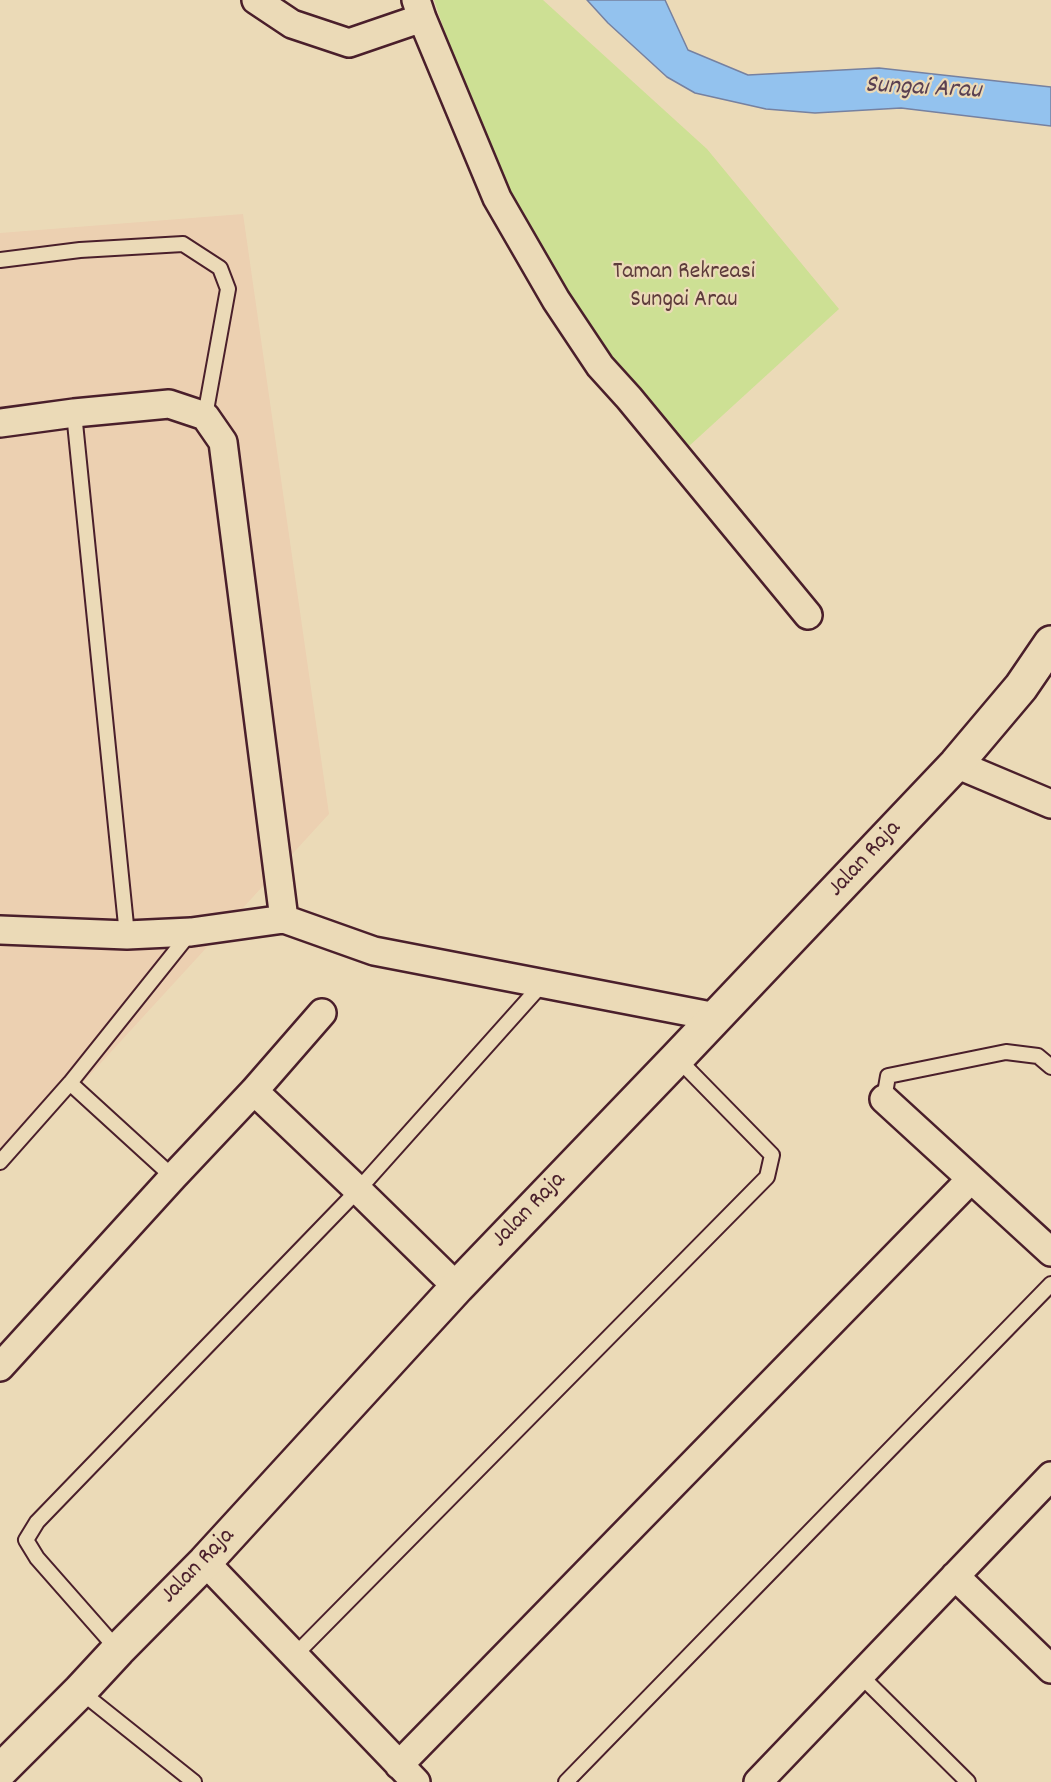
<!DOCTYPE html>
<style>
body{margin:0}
canvas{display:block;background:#ebdab7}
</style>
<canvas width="1051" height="1782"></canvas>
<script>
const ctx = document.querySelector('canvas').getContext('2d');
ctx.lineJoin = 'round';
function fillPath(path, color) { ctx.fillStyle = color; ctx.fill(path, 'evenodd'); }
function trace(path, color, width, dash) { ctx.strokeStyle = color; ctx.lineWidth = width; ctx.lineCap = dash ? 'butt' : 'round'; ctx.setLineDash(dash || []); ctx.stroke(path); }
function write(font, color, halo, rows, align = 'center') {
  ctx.font = font + ' Dekko,sans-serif'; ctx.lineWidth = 4.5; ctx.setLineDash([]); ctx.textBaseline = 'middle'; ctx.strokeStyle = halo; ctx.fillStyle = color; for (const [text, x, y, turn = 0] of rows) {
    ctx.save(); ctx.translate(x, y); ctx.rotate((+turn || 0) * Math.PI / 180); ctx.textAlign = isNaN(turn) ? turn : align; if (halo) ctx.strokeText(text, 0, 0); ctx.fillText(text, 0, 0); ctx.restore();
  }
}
const built = new Path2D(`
 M243,214l86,600 -329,359v-940z`);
const green = new Path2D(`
 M434,0h109l164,149 132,160 -151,138 -88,-91 -109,-187z`);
const water = new Path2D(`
 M587,0h78l23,50 60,25 131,-7 172,19v39l-150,-18 -86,5 -49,-4 -71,-16 -28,-16 -59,-54z`);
const service = new Path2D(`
 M0,260l80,-10 103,-6 37,24 8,21 -23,127
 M74,413l53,522
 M70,1083l103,94
 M884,1099l4,-23 118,-24 32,4 13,11
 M0,1162l70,-79 120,-150
 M118,1650l-81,-92 -11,-18 11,-18 321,-332 185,-207
 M294,1656l473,-479 5,-22 -95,-97
 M860,1675l108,107
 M80,1691l114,91
 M566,1782l485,-498`);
const minor = new Path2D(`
 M256,0l36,24 57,19 73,-25
 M416,0l6,18 75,180 59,102 44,66 29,32 179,217
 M0,423l74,-10 95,-9 36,12 18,26 61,477
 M956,764l95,40
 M0,930l127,5 64,-3 93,-13 90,32 342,66
 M254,1091l104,99 99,97
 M884,1099l167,153
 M0,1367l173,-190 81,-86 68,-78
 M205,1562l211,220
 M955,1576l96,93
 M399,1765l572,-586
 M758,1782l293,-306`);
const tertiary = new Path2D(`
 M0,1771l80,-80 38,-41 87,-88 252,-275 220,-229 279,-294 65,-77 30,-44`);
const parkNames = [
 ["Taman Rekreasi",684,274],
 ["Sungai Arau",684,302]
];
const streetNames = [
 ["Jalan Raja",866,860,-47],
 ["Jalan Raja",530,1211,-46],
 ["Jalan Raja",199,1567,-46]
];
const waterNames = [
 ["Sungai Arau",923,90,3]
];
fillPath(built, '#ecd0b1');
fillPath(green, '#cde094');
fillPath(water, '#93c2ee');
trace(water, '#7681a0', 1.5);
trace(service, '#4a1f2b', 18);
trace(minor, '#4a1f2b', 32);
trace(tertiary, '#4a1f2b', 38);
trace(service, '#ebdab7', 14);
trace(minor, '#ebdab7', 27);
trace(tertiary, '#ebdab7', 33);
write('24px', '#5e3c3b', '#ebdab7', parkNames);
write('24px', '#4a1f2b', '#ebdab7', streetNames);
write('italic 26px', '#594052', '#ebdab7', waterNames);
</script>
